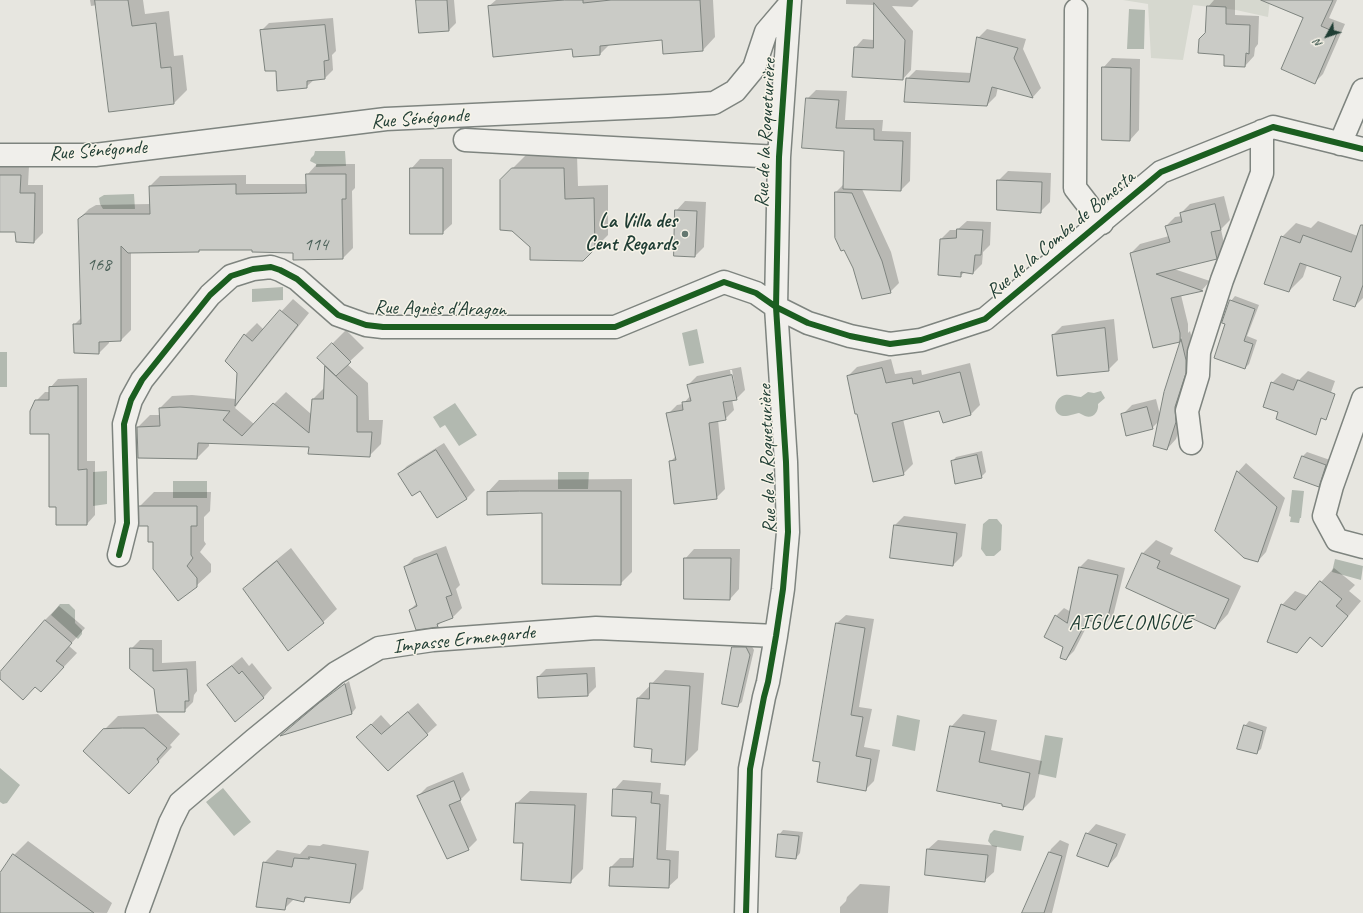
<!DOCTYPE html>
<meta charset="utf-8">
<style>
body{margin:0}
#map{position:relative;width:1363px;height:913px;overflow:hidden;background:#e7e6e0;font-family:Caveat,sans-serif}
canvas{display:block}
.north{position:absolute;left:1307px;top:16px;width:40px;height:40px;-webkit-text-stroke:3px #f7f3e8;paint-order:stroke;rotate:230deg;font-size:11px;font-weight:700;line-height:16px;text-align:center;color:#1f3d34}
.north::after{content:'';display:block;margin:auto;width:14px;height:18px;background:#1f3d34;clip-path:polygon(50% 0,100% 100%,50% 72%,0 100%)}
</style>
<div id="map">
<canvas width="1363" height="913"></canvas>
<div class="north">N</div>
</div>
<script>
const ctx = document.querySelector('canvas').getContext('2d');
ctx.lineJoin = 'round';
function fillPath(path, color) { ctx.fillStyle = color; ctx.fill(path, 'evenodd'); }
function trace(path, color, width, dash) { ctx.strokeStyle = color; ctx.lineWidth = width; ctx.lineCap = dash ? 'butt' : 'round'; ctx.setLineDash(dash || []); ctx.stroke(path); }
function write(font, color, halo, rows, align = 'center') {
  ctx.font = font + ' Caveat,sans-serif'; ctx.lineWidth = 3; ctx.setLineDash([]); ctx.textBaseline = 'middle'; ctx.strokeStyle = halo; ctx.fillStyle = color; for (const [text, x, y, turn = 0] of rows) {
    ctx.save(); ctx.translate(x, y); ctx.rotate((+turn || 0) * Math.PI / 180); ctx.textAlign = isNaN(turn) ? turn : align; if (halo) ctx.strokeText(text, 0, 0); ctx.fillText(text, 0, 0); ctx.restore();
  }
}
const green = new Path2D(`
 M1123,0h147l-2,17 -32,-7 -43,-5 -10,55 -32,-2 -3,-54z`);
const water = new Path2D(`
 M1129,9l16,1 -1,39h-17z
 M315,151h30l1,15 -30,1v-3l-6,-3 1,-3 3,-3z
 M134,194l1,15h-32l-3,-5 -1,-6 5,-3z
 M283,287v13l-31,2v-13z
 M697,329l7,34 -15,3 -7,-33z
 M0,352h7v35h-7z
 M1101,391l4,7 -7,6c1,8 -5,15 -13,12 -2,-1 -4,-2 -6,-3 -5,1 -15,5 -19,2 -9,-5 -4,-18 5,-20 5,-1 10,2 16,2l7,-5 6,1z
 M455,403l22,32 -18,11 -14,-21 -5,3 -7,-11z
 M107,471v33l-14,2v-34z
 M558,472h31l-1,17h-30z
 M173,481h34v17h-34z
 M1292,490l12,1 -3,27h-1l-1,5 -9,-1 1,-5 -2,-1z
 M989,519h8l5,6 -1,25 -7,6h-8l-5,-7 2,-25z
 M1335,559l28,7 -2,14 -29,-8z
 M60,604h9l6,6v13l7,7v4l-4,5 -27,-24z
 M897,715l23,5 -5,31 -23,-5z
 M1045,735l18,3 -7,40 -18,-4z
 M0,768l20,17 -13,18 -4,1 -3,-2z
 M223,788l28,34 -17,14 -28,-34z
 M994,830l30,6 -3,15 -29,-5 -4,-5 2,-7z`);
const shadow = new Path2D(`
 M90,0h53l2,14 24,-3 5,45 9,-1 4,35 -13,13 -77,-98 -6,1z
 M417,0h37l2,23 -7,7z
 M496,0h217l2,37 -12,13 -40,-11 -53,5 -10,10 -27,-6 -84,-42z
 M846,0h73l-7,7 -20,-1 21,25 -2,39 -8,9 -48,-31 8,-9 11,1 1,-35 -29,-1z
 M1214,0h21v15l24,1 -1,28 -3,4 -1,8 -9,10 -20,-12 -19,-21 2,-26z
 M1292,0h45l-8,18 16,6 -22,50 -9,9 -10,-66z
 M333,18l3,33 -4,4 1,15 -8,8 -10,1 -9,8 -29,-17 -16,-39 8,-8z
 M987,29l39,10 -3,10 18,39 -8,9 -35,-10 -2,9 -9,9 -80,-26 9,-9 55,3 7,-35z
 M1112,58l28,1 -1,71 -9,10 -27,-72z
 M816,90l31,1 -2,29h38l-1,11 29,1 -1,49 -9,9 -39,-1 29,63 8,31 -9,9 -54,-100 8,-8 1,-34 -38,-51z
 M526,155h51l1,31 30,-1v50l-25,25 -52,-13 -30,-67z
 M420,159h32v65l-10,9 -31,-64z
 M317,164h38v24l-3,3 1,57 -10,10 -49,-6 -41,-2 -53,-1 -2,2h-67v79l-10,10h-12v3l-10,10 -25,-28 8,-8 -3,-98 10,-10 7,-4 54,-1v-18l10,-10 86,-1v9h61v-9z
 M29,166l-1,19h15v48l-9,9 -17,-1 -1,-10h-16v-64z
 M1008,171l43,2 -1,29 -10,10 -42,-31z
 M1224,196l6,24 -9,9 4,20 -9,9 -42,11 36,12 -8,9 -21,5 7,29v9l2,-2 5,19 -10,62 -9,27 -9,10 -8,-28 -7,7 -30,-13 10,-10 24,-6 4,16 5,-23 17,-55 -3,4 -48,-88 9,-9 29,-8 -3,-10 9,-9 7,-1 -1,-3 9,-9z
 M685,201l21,1 -2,45 -9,9 -19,-45z
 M967,221l24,1 -1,23 -7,7 -1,12 -9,9 -8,-1 -5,4 -19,-37 9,-9h7z
 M1318,221l45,17v60l-8,8 -12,-29 -36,-12 -4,12 -14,14 -7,-54 14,-14 15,5z
 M1235,296l24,9 -12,31 10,4 -8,24 -4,4 -18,-45 4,-22z
 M293,299l16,14 -63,80 -6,6h1l-6,9 19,16 32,-32 25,22 2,-15 12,-12 1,-21 -8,-8 28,-28 18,18 -17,16 21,19 1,37h14l-2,24 -12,12 -59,-10 -101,-4v4l-12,12 -59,-31 12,-12h11l-1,-7 12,-12 20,-1 44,4 9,-64 12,-12 7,7z
 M1114,319l4,41 -10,10 -55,-35 9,-9z
 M891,359l4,15 26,-4 1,5 48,-12 10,42 -9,9 -31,-4 -37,9 10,45 -10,10 -55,-98 9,-9z
 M741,367l4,23 -9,9h-4l2,11 -9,9 -7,1 7,69 -9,9 -46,-36 6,-6 -8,-42 9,-9 6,-1 8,-9 -3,-10 9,-9zM730,370h2l4,23h-2z
 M1308,371l27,10 -15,42 -9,9 -32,-21 -7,-28 10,-10 17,7z
 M87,378v83h8v54l-8,9 -30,-18 -7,-73 -14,-32 9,-9h5v-4l8,-9z
 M444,443l31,47 -8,8 -30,18 -16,-26 -22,-16 8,-8z
 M982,451l4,21 -5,5 -29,-15 4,-5z
 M1307,452l23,8 -7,21 -4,5 -16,-30z
 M1246,463l39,35 -19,54 -8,9 -41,-30 21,-59z
 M632,479v93l-12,12 -77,-72 -55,-20 11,-12z
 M154,492h57l-1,19 -6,6v24l2,3 -6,8 11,12v8l-15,14 -42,-44 -5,-17 -9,-19z
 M904,516l62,8 -4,32 -9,9 -58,-40z
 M1156,540l17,8 -3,6 71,32 -13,28 -13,14 -72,-75z
 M446,546l14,39 -4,4 6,19 -9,9 -9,3 -7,6 -27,-16 7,-7 -12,-36 9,-9z
 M291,548l46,61 -14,13 -79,-33 14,-14z
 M694,549h46l-1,40 -9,10 -45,-40z
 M1088,559l37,9 -12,48 -8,8 -15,-4 -16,31 -8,8 -2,-13 -8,-30 8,-8 7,4 9,-45z
 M1334,568l21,17 -6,6 12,10 -26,31 -14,14 -10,-9 -15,15 -14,-47 13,-14 13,5z
 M59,606l26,22 -16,18 8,7 -36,38 -5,-5 -36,-9v-4l45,-53z
 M846,615l28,4 -15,88 13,2 -8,38 16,3 -6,31 -9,9 -47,-9 19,-158z
 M140,640h22v23l34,-2 1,30 -3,4 -1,7 -9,9 -29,-23 -24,-39z
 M737,642l13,1 4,7 -12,52 -5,4 -4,-59z
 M242,657l7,9 3,-3 20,25 -9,10 -55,-13 10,-9z
 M595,667l1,20 -8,8 -50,-18 8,-8z
 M665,670l39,3 -6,77 -14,14 -46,-66z
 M349,681l7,27 -4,5 -67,19 40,-33z
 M418,703l19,22 -49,45 -30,-33 23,-22 10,11z
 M158,714l22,20 -10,11 2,2 -30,32 -38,-49 14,-14z
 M963,714l34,6 -6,30 51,11 -7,36 -12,12 -20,-4 1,-2 -53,-76z
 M1249,721l18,6 -6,22 -5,4 -11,-27z
 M463,772l7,18 -10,10 17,40 -9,9 -50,-53 9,-9z
 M623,780l38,3 -1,11 9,1 -3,55 13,1 -1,27 -10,9 -57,-20 9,-9h15l2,-42 -23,-26z
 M530,791l57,2 -4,76 -13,13 -46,-40 -7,-39z
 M1096,824l30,10 -9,22 -9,10 -21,-32z
 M783,830l20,2 -3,21 -4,5 -17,-23z
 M938,840l59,6 -3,26 -10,9 -56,-32z
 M1060,840l9,4 -17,69h-29l28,-64z
 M28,841l84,62 -5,10 -107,-1v-37l14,-20z
 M323,844l46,7 -6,38 -13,13 -42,-5 -5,4 -9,-2 -10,10 -20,-46 13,-13 23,4 8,-9 12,1z
 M860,884l30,2 -2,27h-48v-6l6,-6 1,-4z`);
const building = new Path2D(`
 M95,0h33l4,26 24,-3 5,45 10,-1 3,37 -65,8z
 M416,0h31l2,31 -30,2z
 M565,0h18v3l28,-3h89l3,51 -40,3 -1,-14 -62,6v9l-27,2 -1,-8 -79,8 -5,-51z
 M1261,0h72l-12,26 16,7 -22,51 -34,-15 22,-51z
 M874,3l31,37 -2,40 -51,-3 2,-30 19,1z
 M1207,6l19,1v17l24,1 -1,29 -3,-1 -1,14 -21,-1v-11l-26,-2 1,-14 6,-6z
 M325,25l4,35 -5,1 1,18 -18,2v7l-30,3 -1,-20h-11l-5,-41z
 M977,37l41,11 -4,10 19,40 -41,-11 -5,19 -83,-4 2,-24 63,4z
 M1102,67l29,1 -1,73 -28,-1z
 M806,98l33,2 -3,28 38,1v11l29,1 -2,50 -58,-2 1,-38 -42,-3z
 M410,168h33v66h-33z
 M512,168h52l1,31 29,-1 1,51 -12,12 -53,-1v-13l-18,-16 -12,-1v-50z
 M306,174h40v25h-4l1,60 -50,1v-7l-41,-1v-2h-53v2l-71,1 -7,-7v95l-22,1v12l-25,-1 -1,-29h8l-3,-105 7,-5h65l-1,-28 87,-2v10l70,-1z
 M0,175h21l-1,18h15l-1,50 -18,-1 -1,-10h-15z
 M997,180l45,2 -1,31 -44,-3z
 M835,192l17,1 30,68 9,32 -29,6 -9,-31 -9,-18 -3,1 -6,-13z
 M1215,204l6,26 -10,2 6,27 -61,15 47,17 -32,7 9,35v9l-27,6 -23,-95 40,-11 -5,-16 17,-4 -2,-9z
 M675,210l22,1 -2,46 -21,-1z
 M1361,225h2v60l-8,22 -22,-7 8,-23 -41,-14 -11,29 -25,-8 17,-48 19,7 3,-8 48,17z
 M957,229l26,1 -2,25h-6l-2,19 -12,-2v5l-23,-2 2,-36 16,-1z
 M1230,300l25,9 -11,32 9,3 -8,25 -31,-11 11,-34 -3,-1z
 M280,310l18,15 -63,81 2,-33 -12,-12 19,-27 8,7z
 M1105,328l4,43 -52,5 -5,-41z
 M1181,339l5,21v13l-11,34 1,15 -9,28 -14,-4 11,-54z
 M332,343l19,19 -15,14 -19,-18z
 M325,366l32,30v36h15l-2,25 -62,-3 1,-7 -111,-4 -1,16 -59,-1 -1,-31 23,-1 -1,-18 21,-1 50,4 -7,9 19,16 31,-33 36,30 3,-34h11z
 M882,368l4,15 26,-5 1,6 47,-12 11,43 -28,8 -4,-12 -47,12 12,52 -31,7 -16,-68h-2l-8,-38z
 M732,375l5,25 -14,2 3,18 -17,3 8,76 -43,5 -5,-43 7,-1 -10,-47 17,-3 -1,-8 9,-1 -4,-16z
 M1298,380l37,14 -9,26 -5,-2 -5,17 -40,-16 2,-7 -15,-5 8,-25 22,8z
 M78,386v84l9,-1v56h-31v-18h-7v-73h-19v-23l5,-11h14v-13z
 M1147,407l6,22 -27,7 -5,-22z
 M436,450l31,49 -30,19 -17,-27 -8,5 -14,-22z
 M977,455l5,23 -27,6 -4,-23z
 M1302,456l24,9 -7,22 -25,-9z
 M1237,471l40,36 -19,55 -14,-4 -29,-27z
 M520,491h101v94l-79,-1v-71l-55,2v-23z
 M139,506h58v20h-6v29l2,3 -6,8 10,12v9l-19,14 -25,-32v-27h-5v-16h-9z
 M894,525l63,8 -4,33 -63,-8z
 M1142,553l18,8 -3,7 72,31 -14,30 -89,-41z
 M437,554l15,41 -6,2 7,21 -16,6 1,3 -22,3 -7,-20 8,-4 -13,-39z
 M684,558h47l-1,42 -46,-1z
 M277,561l47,62 -36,28 -45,-62z
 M1079,567l39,8 -12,50 -19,-5 -21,40 -6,-2 3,-11 -19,-10 11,-22 12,8z
 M1320,581l22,18 -6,7 12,10 -26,31 -12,-10 -13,16 -30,-11 14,-38 14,6z
 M45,620l27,23 -16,18 8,6 -23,25 -6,-5 -12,13 -23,-21v-7z
 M836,623l29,5 -14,87 12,2 -7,39 15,3 -5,32 -49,-9 3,-20 -7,-1z
 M732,647h14l4,8 -12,52 -16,-3z
 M130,648l23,1v22l34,-2 2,32h-4v11h-28l-3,-23 -24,-20z
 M232,666l7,8 3,-3 22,27 -29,24 -28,-37z
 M587,674l1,22 -50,2 -1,-21z
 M650,683l40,3 -5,79 -34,-3 1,-13 -18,-2 3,-49 12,1z
 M345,684l7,30 -72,22 39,-33z
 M408,712l20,23 -40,36 -32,-34 15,-13 10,10z
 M1244,725l19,6 -6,23 -20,-5z
 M950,726l35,6 -6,30 51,11 -7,37 -21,-4v-2l-65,-13z
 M123,728h21l23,20 -10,11 2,3 -30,32 -46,-43 20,-22z
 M454,781l7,19 -12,5 20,45 -22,9 -30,-63z
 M613,789l39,3 -1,11 9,1 -3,55 13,1 -1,28 -60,-2 1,-19h23l3,-50 -24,-1z
 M516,803l59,2 -4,78 -50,-3 2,-37h-9z
 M1086,833l31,11 -9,23 -31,-11z
 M778,834l21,2 -3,23 -20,-2z
 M927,849l61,6 -3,27 -60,-7z
 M1049,852l13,4 -18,57h-22z
 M13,854l18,13 63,46h-94v-40z
 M309,857l47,7 -6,39 -45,-6 -1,5 -17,-4 -2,12 -29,-3 7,-45 29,5 2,-9 15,1z`);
const minor = new Path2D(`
 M1076,10l-1,178 27,35
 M465,140l314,17
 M1340,144l23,-54
 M0,155h95l291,-36 282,-13 46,-3 21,-12 19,-23 12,-36 23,-27
 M1363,399l-31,87 -8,30 13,24 26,7
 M1191,443l-4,-32 11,-36 1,-23 23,-72 40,-107v-42
 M119,555l8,-32 -3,-99 7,-24 11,-20 68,-85 21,-19 22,-7 18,-2 9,3 17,9 41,36 28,10 17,2h232l109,-45 32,11 20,14 32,16 42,13 40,8 31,-4 64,-21 176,-147 112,-45 90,22
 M137,913l33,-90 10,-20 74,-63 82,-67 43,-25 54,-8 163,-12 180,8
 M746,913l4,-144 14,-72 4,-15 8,-46 7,-47 5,-57 -2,-70 -10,-155 3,-150 11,-157`);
const cycleway = new Path2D(`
 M119,555l8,-32 -3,-99 7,-24 11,-20 68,-85 21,-19 22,-7 18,-2 9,3 17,9 41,36 28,10 17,2h232l109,-45 32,11 20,14 32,16 42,13 40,8 31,-4 64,-21 176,-147 112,-45 90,22
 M746,913l4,-144 14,-72 4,-15 8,-46 7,-47 5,-57 -2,-70 -10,-155 3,-150 11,-157`);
const markers = [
 [685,234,4,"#657870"]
];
const numberNames = [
 ["114",316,245],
 ["168",99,265]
];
const streetNames = [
 ["Rue Sénégonde",420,119,-4],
 ["Rue de la Roqueturière",766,133,-87],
 ["Rue Sénégonde",98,151,-4],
 ["Rue de la Combe de Bonesta",1061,235,-40],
 ["Rue Agnès d'Aragon",440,309,1],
 ["Rue de la Roqueturière",768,459,-92],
 ["Impasse Ermengarde",464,640,-6]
];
const poiNames = [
 ["La Villa des",677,222],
 ["Cent Regards",677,245]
];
const neighbourhoodNames = [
 ["AIGUELONGUE",1131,623]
];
fillPath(green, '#d6d8cf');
fillPath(water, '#b2b9b0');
fillPath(shadow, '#0003');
fillPath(building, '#cacbc6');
trace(building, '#7e847f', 1);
trace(minor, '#7e847f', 25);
trace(minor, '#f0efeb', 22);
trace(cycleway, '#1b5e20', 6);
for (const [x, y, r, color] of markers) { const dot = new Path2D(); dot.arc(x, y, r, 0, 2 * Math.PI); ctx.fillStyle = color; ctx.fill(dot); trace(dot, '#f7f3e8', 1.5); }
write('18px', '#4a6058', null, numberNames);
write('20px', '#1f3d34', '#f7f3e8', streetNames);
write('bold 20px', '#1f3d34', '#f7f3e8', poiNames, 'right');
ctx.letterSpacing = '1px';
write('21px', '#1f3d34', '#f7f3e8', neighbourhoodNames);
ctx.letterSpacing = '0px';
</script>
